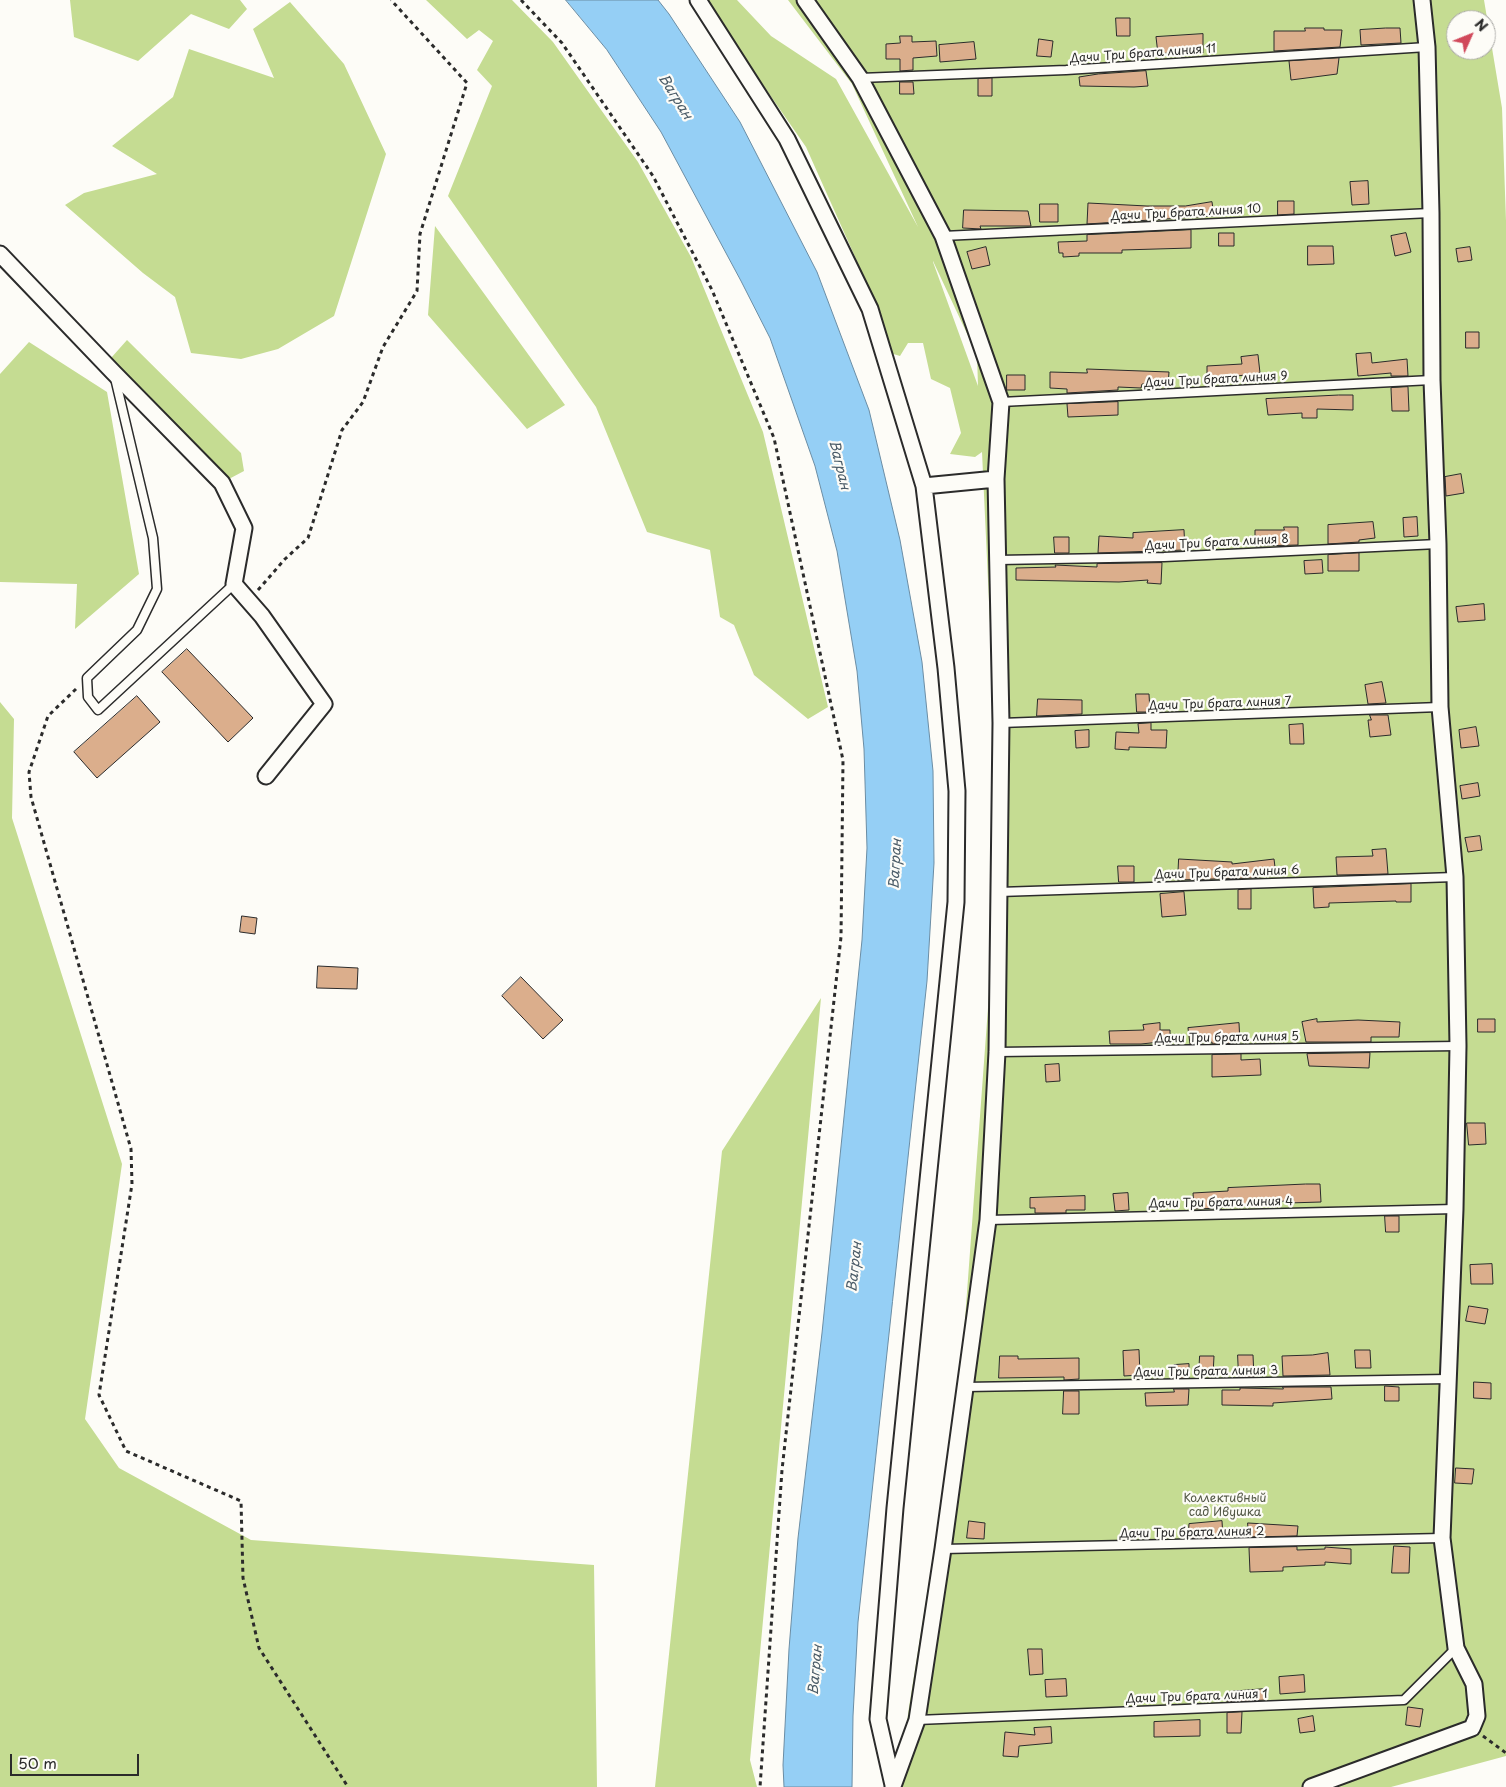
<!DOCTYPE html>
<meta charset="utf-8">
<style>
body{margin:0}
#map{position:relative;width:1506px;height:1787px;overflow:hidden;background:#fdfcf7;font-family:"Playpen Sans",sans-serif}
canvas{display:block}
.north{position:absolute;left:1446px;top:10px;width:50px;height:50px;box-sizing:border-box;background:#fdfcf7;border:1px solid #a9a8a5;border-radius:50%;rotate:46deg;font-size:14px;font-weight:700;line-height:20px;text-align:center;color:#2b2b2b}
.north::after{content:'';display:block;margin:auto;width:18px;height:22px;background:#d1495b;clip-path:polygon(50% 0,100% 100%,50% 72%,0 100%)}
.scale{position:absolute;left:10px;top:1754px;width:129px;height:22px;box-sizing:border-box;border:2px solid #2b2b2b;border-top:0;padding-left:6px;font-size:15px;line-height:18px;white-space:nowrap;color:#2b2b2b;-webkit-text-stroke:4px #fdfcf7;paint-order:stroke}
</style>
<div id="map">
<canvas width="1506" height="1787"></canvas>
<div class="north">N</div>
<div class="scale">50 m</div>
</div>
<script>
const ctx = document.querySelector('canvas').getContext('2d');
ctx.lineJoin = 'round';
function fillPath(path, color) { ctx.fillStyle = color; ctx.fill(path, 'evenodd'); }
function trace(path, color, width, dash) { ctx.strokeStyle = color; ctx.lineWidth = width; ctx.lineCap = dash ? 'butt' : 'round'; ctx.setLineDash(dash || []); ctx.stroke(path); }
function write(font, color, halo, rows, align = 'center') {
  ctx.font = font + ' "Playpen Sans",sans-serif'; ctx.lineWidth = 4.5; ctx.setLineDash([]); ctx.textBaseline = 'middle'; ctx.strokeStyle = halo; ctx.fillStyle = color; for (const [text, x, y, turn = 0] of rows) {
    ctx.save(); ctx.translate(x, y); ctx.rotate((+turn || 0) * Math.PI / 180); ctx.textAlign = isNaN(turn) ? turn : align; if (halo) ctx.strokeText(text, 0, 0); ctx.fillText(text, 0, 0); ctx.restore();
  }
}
const green = new Path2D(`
 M70,0h170l7,9 -18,20 -38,-15 -53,47 -64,-24z
 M426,0h86l41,42 85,120 53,95 72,175 65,275 -20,12 -54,-44 -20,-50 -14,-8 -10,-67 -63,-18 -51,-125 -148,-211 44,-110 -15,-16 16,-29 -14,-11 -12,9z
 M704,0h33l34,36 65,43 82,148 -66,-143 -64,-84h696l18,108 4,113v1535l-115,31h-493l11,-80 51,-320 33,-447 1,-230 -12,-258 -7,5 -25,-3 11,-21 -11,-45 -19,-9 -8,-36h-15l-8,13 -10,-3 -30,-85 -54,-121zM1456,20h30v30h-30zM933,261l44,94 1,31 -45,-124z
 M290,2l54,62 42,90 -52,162 -56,33 -37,10 -50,-6 -16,-56 -32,-24 -78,-68 19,-12 73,-19 -45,-28 61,-49 16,-48 85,29 -21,-49z
 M435,226l130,179 -38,24 -99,-114z
 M127,340l114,113 3,18 -17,9 -116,-122z
 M29,342l78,50 32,182 -64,55 2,-45 -77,-2v-208z
 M0,702l14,17 -2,99 110,346 -37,255 34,49 132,72 343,25 3,222h-597z
 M821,998l-71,762 7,27h-102l67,-636z`);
const water = new Path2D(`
 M566,0h92l11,14 71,108 77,150 52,138 31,130 22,122 11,109 1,92 -7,118 -69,641 -5,94 -1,71h-68l-1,-22 6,-116 9,-111 24,-205 40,-393 5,-92 -3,-99 -7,-78 -20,-120 -22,-85 -45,-128 -29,-57 -80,-149 -54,-82z`);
const building = new Path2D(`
 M1116,18h14v18h-13z
 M1305,28h19v2h18l-2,17 -66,4v-20h31z
 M1386,28h14l1,15 -40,2 -1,-15z
 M1203,34v19h-15v-2l-30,3 -2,-17z
 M900,36h12v6l24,-1 1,15 -24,2v12l-13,1v-12h-14v-15l14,-1z
 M1039,39l14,2 -2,16 -14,-1z
 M974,42l2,17 -36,3 -1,-17z
 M1339,58l-2,16 -46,6 -2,-19z
 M1146,71l2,15 -14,1 -54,-1 -1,-9 19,-3z
 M992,78v18h-14v-17z
 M900,82h13l1,12h-14z
 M1368,181l1,23 -17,1 -2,-23z
 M1278,201h16v13l-16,1z
 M1212,202l2,14 -127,8 1,-21 59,3h38z
 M1040,204h18v18h-18z
 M964,210l64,1 3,15h-51l1,3 -18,-1z
 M1191,230v18l-69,2v3h-43v3l-16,1v-4h-4l-1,-11 29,-1v-6z
 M1219,233h15v13h-15z
 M1406,233l5,19 -16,4 -4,-20z
 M1308,246h25l1,18 -26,1z
 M986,247l4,18 -18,4 -5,-17z
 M1470,247l2,13 -14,2 -2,-13z
 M1466,332h13v16h-13z
 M1371,353l1,10 35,-4 1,17h-17v-3l-33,3 -2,-22z
 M1258,355l2,18 -53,7v-14l35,-2 -1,-7z
 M1087,369l82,3 -1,13 -26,-1 -1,4 -23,-1v3l-51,3v-4l-17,-1v-16l37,1z
 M1007,375h18v15h-18z
 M1408,387l1,24h-17l-1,-23z
 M1339,395h14v15l-36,-1v9h-15v-5l-34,2 -2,-16z
 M1118,402v13l-50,2 -1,-13z
 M1461,474l3,19 -18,3 -1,-19z
 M1417,517l1,19 -14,1 -1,-19z
 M1373,522l2,16 -16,2v2l-31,2v-19z
 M1284,527h14v18l-43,1v-16h29z
 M1184,530l1,20 -87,3 1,-17 34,2v-5z
 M1054,537h15v16h-14z
 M1359,553v18h-31v-16z
 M1322,560l1,13 -18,1 -1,-13z
 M1162,563l-1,21 -14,-1 1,-3 -29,2 -103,-2v-12l40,-1 -1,-2 42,2v-3z
 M1484,604l1,16 -27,2 -2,-15z
 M187,649l66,69 -25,24 -66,-70z
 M1382,682l4,21 -18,1 -3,-19z
 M1136,694h13l1,18h-13z
 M137,696l23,26 -63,56 -23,-26z
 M1038,699l44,1v14l-45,2z
 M1370,715h18l3,20 -21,2 -2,-17h3z
 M1151,723v7h16l-1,18 -37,-1v3l-14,-1 1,-17 23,1 -1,-9z
 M1303,724l1,20h-14l-1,-19z
 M1476,727l3,19 -18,2 -2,-18z
 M1089,730v17l-13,1 -1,-17z
 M1478,783l2,13 -18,3 -2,-13z
 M1480,836l2,14 -14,2 -3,-14z
 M1386,849l2,25 -51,1 -1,-18 37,-1 -1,-6z
 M1179,859l53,3v2l42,-5 2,16 -25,3 -73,2z
 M1118,866h16v16h-15z
 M1411,884v18h-15v-1l-67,2v4l-15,1 -1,-20z
 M1251,889v20h-13v-19z
 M1184,892l2,23 -24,2 -2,-23z
 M242,916l15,2 -2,16 -15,-2z
 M318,966l40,2 -1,21 -40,-1z
 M521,977l42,43 -20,19 -41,-43z
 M1317,1019v3l41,-2 42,2 -1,15h-28v5h-65l-4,-20z
 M1478,1019h17v13h-17z
 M1160,1023v7h10v11l-29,3h-31l-1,-13 35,-1 -1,-5z
 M1239,1023l1,20 -28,1v-2l-22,2 -2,-16z
 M1370,1053l-1,15 -60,-2 -2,-12z
 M1241,1054v6l19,-1 1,16 -49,2v-22z
 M1059,1064l1,17 -14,1 -1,-17z
 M1467,1123h18l1,21 -17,1z
 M1306,1184h14l1,18 -33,1v-2l-26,1v2l-40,1v3l-28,1 -1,-16 35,-2v-3z
 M1128,1193l1,17 -14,1 -2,-17z
 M1085,1196v14h-19v3h-31v-5h-5v-10z
 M1385,1216h14v16h-13z
 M1492,1264l1,20h-22l-1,-19z
 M1469,1306l19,3 -3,15 -19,-3z
 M1139,1350l1,25 -16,1 -1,-25z
 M1355,1350h15l1,18h-15z
 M1328,1353l2,22 -47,1 -1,-20 30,-1z
 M1238,1355h15l1,22h-15z
 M1000,1356h18v3l61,-1v21l-15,1v-3l-65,1z
 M1200,1356h14l-1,19 -14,-1z
 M1189,1364v14h-15v-13z
 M1474,1382l17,1v16l-17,-1z
 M1385,1386l14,1v14h-14z
 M1283,1387h48l1,12 -59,4v3l-51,-1v-15h18v-2l43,1z
 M1174,1389h15l-1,16 -42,1 -1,-13 29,-1z
 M1064,1391h15v23h-16z
 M1456,1468l18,1 -2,15 -17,-1z
 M969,1521l16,2 -1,16 -17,-1z
 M1222,1521l1,16 -35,1 1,-14z
 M1248,1523l50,3 -1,10 -48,1z
 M1394,1546l16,1 -1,26h-17z
 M1297,1547v3l28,-1v-2l26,2v15l-26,-2v3l-42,2v4l-33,1 -1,-24z
 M1028,1649h14l1,25 -13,1z
 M1304,1675l1,17 -25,2 -1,-17z
 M1066,1679l1,17 -21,1 -1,-17z
 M1265,1689l1,11 -39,2 1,-10z
 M1408,1707l15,2 -3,18 -14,-2z
 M1242,1712l-1,21h-14v-20z
 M1313,1716l2,15 -15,2 -2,-14z
 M1200,1720v16l-46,1v-15z
 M1051,1727l1,16 -33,3 -1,11 -15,-1 2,-24 30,3 -1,-7z`);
const path = new Path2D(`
 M521,0l41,43 91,133 59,114 62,148 69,322 -2,177 -59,533 -22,317
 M258,590l27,-31 23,-21 34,-108 21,-28 20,-55 34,-56 3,-57 47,-151 -76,-83
 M76,689l-28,27 -19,56 2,25 100,352 1,35 -33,211 27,56 115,50 2,77 16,70 89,139
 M1483,1736l23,17`);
const lane = new Path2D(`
 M860,78l206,-8 361,-23
 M943,236l488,-23
 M115,378l38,160 4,51 -20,41 -50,48 1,19 10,13 136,-126
 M1001,402l431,-22
 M998,560l166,-3 274,-13
 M1001,723l439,-16
 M999,892l456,-15
 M997,1052l461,-6
 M988,1220l467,-11
 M965,1387l483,-8
 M943,1549l499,-11
 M917,1720l487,-20 52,-52`);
const street = new Path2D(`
 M698,0l89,139 83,170 54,177 22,182 11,123 -1,111 -61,606 -17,211 15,66
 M805,0l55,78 83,158 58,166 -5,77 5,244 -4,329 -9,168 -45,329 -26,171 -24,66
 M0,254l113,118 109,111 22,45 -10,56 28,32 62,88 -58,72
 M924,486l72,-7
 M1311,1787l161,-59 5,-12 -3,-32 -18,-36 -14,-110 13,-329 3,-163 -3,-169 -15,-170 -2,-163 -6,-164 -1,-167 -4,-166 -5,-47`);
const streetNames = [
 ["Дачи Три брата линия 11",1143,54,-4],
 ["Дачи Три брата линия 10",1186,213,-3],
 ["Дачи Три брата линия 9",1216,380,-3],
 ["Дачи Три брата линия 8",1217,543,-3],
 ["Дачи Три брата линия 7",1220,704,-2],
 ["Дачи Три брата линия 6",1227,873,-2],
 ["Дачи Три брата линия 5",1227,1038,-1],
 ["Дачи Три брата линия 4",1221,1203,-1],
 ["Дачи Три брата линия 3",1206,1372,-1],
 ["Дачи Три брата линия 2",1192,1533,-1],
 ["Дачи Три брата линия 1",1197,1697,-2]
];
const parkNames = [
 ["Коллективный",1225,1499],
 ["сад Ивушка",1225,1513]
];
const waterNames = [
 ["Вагран",675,97,58],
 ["Вагран",839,465,76],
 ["Вагран",896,864,-87],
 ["Вагран",855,1267,-84],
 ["Вагран",816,1670,-85]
];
fillPath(green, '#c5dc92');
fillPath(water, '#95cff5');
trace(water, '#6b8da4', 1);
fillPath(building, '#dbae8c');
trace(building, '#2b2b2b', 1);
trace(lane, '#2b2b2b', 11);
trace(street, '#2b2b2b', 19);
trace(path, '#2b2b2b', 3, [4, 4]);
trace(lane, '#fdfcf7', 8);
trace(street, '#fdfcf7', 15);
write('12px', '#2b2b2b', '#fdfcf7', streetNames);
write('12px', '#525745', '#fdfcf7', parkNames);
write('italic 14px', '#4b5c68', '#fdfcf7', waterNames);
</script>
